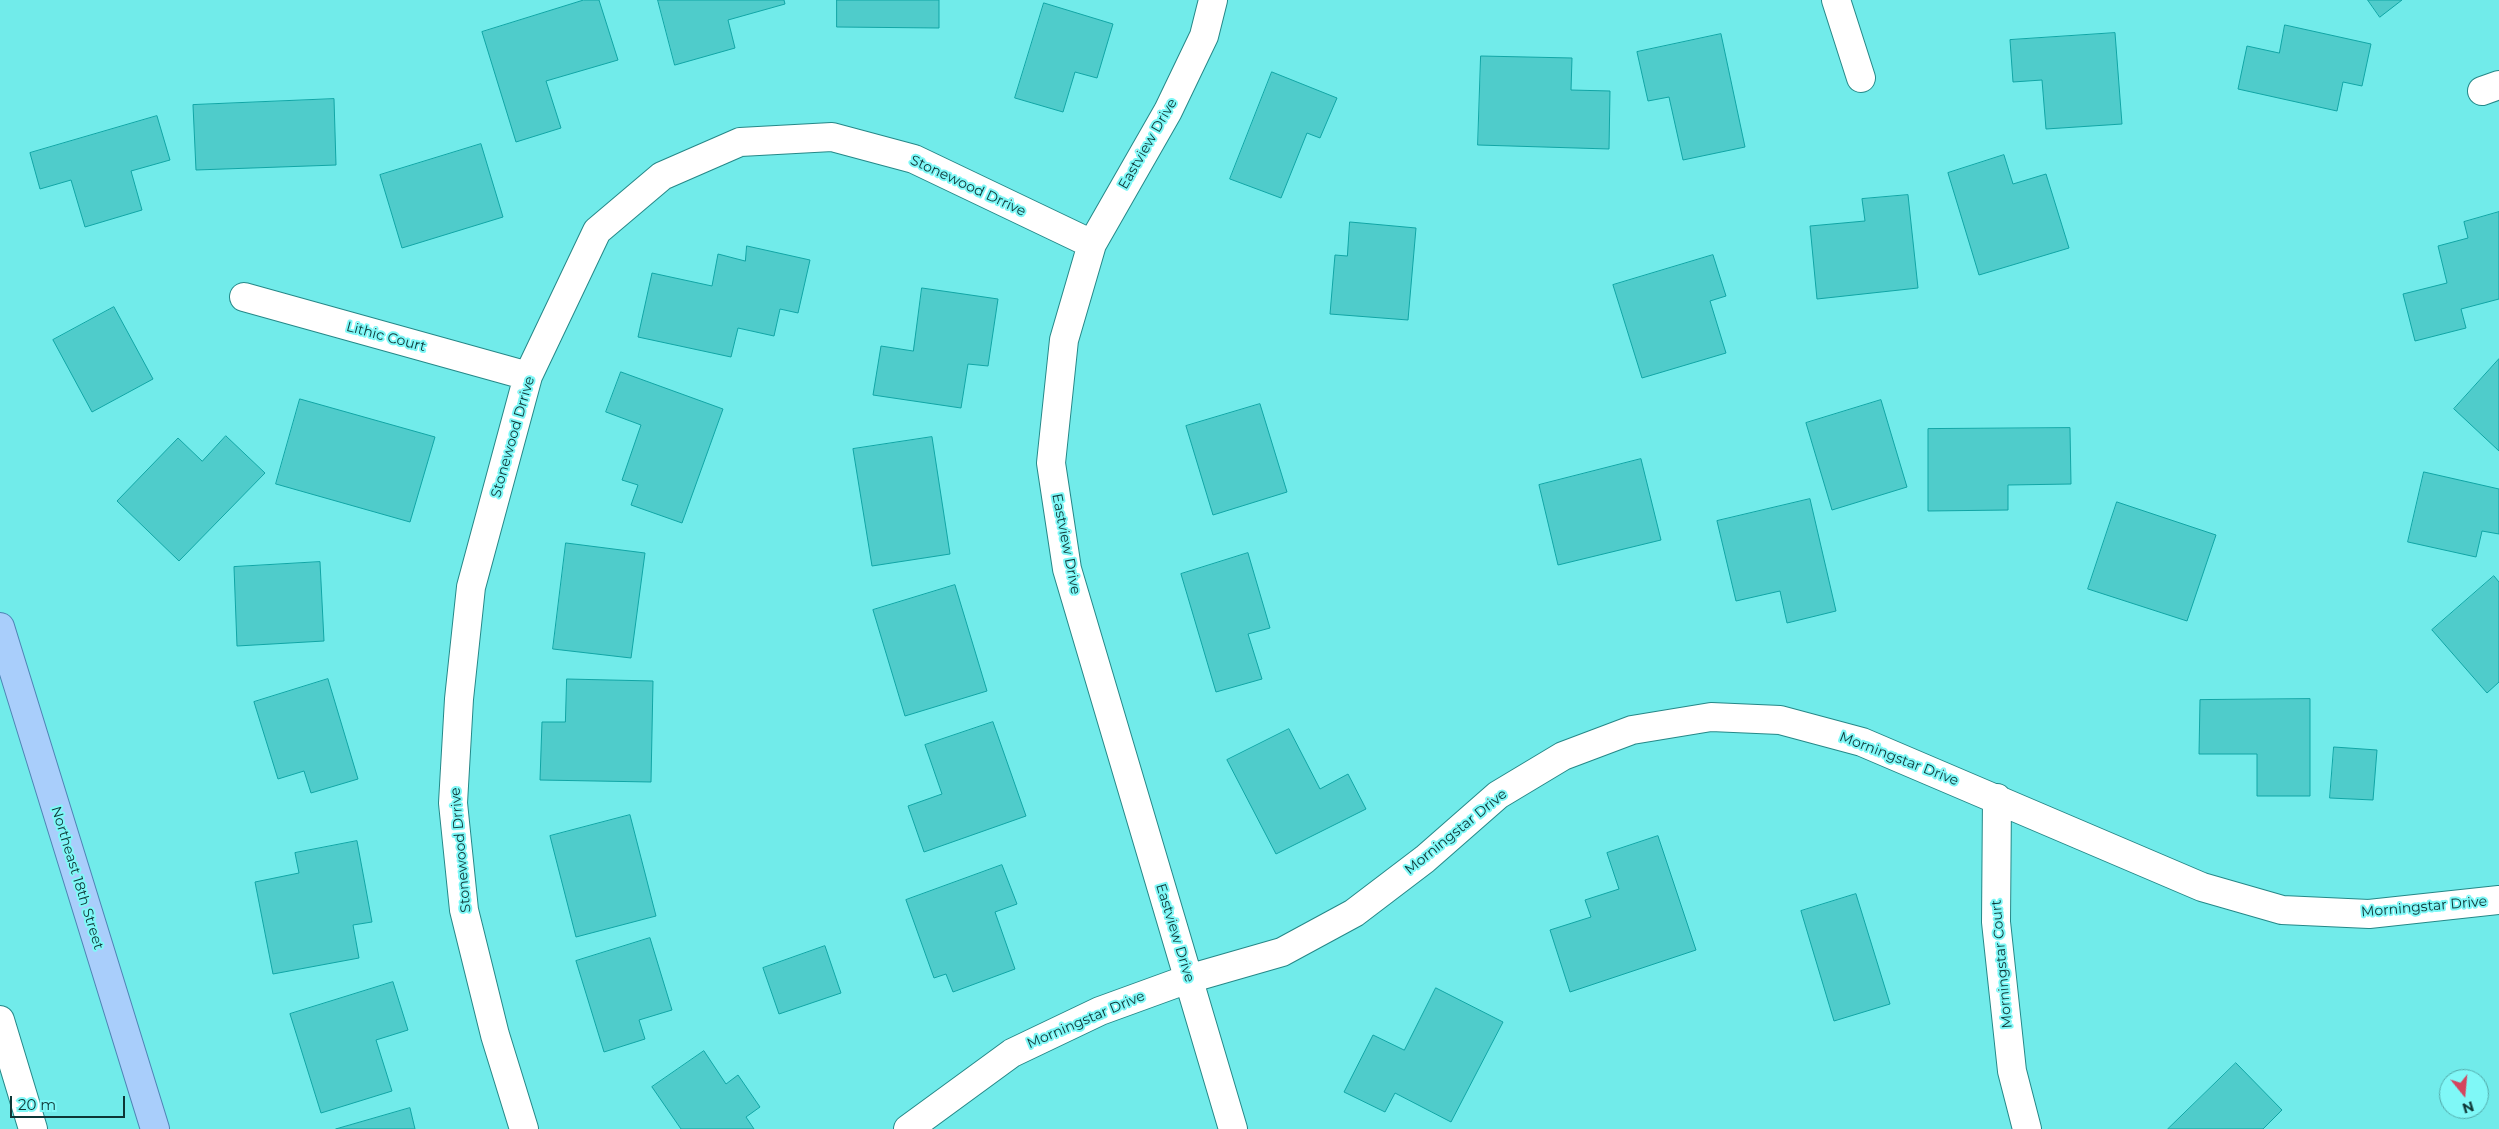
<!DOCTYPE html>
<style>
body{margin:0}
#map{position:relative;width:2499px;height:1129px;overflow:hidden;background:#71ebea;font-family:Montserrat,sans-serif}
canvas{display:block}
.north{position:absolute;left:2439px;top:1069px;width:50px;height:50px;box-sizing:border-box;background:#7ff8f7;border:1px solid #52aaaa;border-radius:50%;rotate:163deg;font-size:14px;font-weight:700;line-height:20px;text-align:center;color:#0e3636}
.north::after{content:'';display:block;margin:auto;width:18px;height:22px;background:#d5445d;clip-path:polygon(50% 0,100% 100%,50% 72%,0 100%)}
.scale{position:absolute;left:10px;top:1096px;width:115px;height:22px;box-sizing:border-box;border:2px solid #0e3636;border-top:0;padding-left:6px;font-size:15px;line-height:18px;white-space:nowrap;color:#0e3636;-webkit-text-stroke:4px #7ff8f7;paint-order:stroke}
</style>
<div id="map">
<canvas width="2499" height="1129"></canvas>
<div class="north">N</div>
<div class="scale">20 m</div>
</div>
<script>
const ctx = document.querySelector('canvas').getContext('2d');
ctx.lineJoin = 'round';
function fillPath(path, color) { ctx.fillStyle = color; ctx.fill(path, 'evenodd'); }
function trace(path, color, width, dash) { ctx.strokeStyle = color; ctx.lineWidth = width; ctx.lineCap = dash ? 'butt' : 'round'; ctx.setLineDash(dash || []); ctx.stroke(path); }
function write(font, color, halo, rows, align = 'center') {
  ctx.font = font + ' Montserrat,sans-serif'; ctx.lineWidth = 4; ctx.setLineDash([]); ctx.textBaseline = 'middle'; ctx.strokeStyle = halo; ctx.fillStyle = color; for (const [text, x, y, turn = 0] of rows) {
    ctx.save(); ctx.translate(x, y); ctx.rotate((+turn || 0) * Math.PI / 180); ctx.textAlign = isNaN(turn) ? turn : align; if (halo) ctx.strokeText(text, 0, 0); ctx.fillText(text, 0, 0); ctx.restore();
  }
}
const building = new Path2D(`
 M584,0h15l19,60 -72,21 15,47 -45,14 -34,-110z
 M658,0h126l1,4 -57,16 7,28 -60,17z
 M837,0h102v28l-102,-1z
 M2368,0h34l-22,17z
 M1044,3l69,21 -16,54 -22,-6 -12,40 -48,-14z
 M2285,25l86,19 -9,42 -19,-4 -6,29 -99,-22 9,-43 32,7z
 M2115,33l7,91 -76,5 -4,-49 -29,2 -3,-42z
 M1721,34l24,113 -62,13 -14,-63 -21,4 -11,-49z
 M1481,56l91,2 -1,32 39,1 -1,58 -131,-4z
 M1272,72l65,26 -17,40 -13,-5 -26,65 -51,-19z
 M334,99l2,66 -140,5 -3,-65z
 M157,116l13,44 -39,11 11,39 -57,17 -14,-47 -31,9 -10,-36z
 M481,144l22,73 -101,31 -22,-73z
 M2004,155l9,29 33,-10 23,74 -90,27 -31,-102z
 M1908,195l10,93 -101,11 -7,-73 55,-5 -3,-22z
 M2499,212v87l-38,10 5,19 -51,13 -12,-47 44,-11 -9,-37 30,-8 -4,-16z
 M1350,222l66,6 -8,92 -78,-6 5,-59 12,1z
 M747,246l63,14 -12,53 -18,-4 -6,27 -36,-8 -7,29 -93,-20 14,-64 60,13 6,-32 27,7z
 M1713,255l13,41 -16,5 16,52 -84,25 -29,-93z
 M922,288l76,11 -10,67 -20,-2 -7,44 -88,-13 8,-49 32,5z
 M114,307l39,72 -61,33 -39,-72z
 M2499,359v92l-45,-42z
 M621,372l102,37 -41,114 -51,-18 7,-20 -16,-5 19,-55 -35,-13z
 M300,399l135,38 -25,85 -134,-38z
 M1881,400l26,87 -75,23 -26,-87z
 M1260,404l27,88 -74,23 -27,-89z
 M2070,428l1,56 -63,1v25l-80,1v-82z
 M226,436l39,37 -86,88 -62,-60 61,-63 24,23z
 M932,437l18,117 -78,12 -19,-117z
 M1641,459l20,81 -103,25 -19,-80z
 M2424,472l75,17v45l-17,-3 -6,26 -68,-15z
 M1810,499l26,112 -49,12 -7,-32 -44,10 -19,-80z
 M2117,502l99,33 -29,86 -99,-32z
 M566,543l79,10 -14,105 -78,-9z
 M1248,553l22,75 -22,6 14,45 -46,13 -35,-118z
 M320,562l4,79 -87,5 -3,-79z
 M2494,576l5,6v100l-12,11 -55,-63z
 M955,585l32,106 -82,25 -32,-106z
 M328,679l30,100 -47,14 -7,-22 -26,8 -24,-77z
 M567,679l86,2 -2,101 -111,-2 2,-58h23z
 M2310,699v97h-53v-42h-58l1,-54z
 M993,722l33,94 -102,36 -16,-46 34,-12 -17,-49z
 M1289,729l31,60 28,-15 18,35 -90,45 -49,-94z
 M2334,747l43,3 -4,50 -43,-2z
 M630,815l26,101 -80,21 -26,-101z
 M1658,836l38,114 -126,42 -20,-62 41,-13 -6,-17 34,-11 -12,-36z
 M357,841l15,81 -19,3 6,33 -86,16 -18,-92 44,-9 -4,-20z
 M1002,865l15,39 -22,8 20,57 -62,23 -7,-18 -12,4 -28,-78z
 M1856,894l34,110 -56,17 -33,-110z
 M650,938l22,72 -33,10 6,19 -41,13 -28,-91z
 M825,946l16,47 -62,21 -16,-46z
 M393,982l15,48 -32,10 16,51 -71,22 -31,-99z
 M1436,988l67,34 -52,100 -56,-29 -10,19 -41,-20 29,-57 31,15z
 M704,1051l22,33 12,-9 22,32 -14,10 8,12h-73l-29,-42z
 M2236,1063l46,47 -19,19h-95z
 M410,1108l5,21h-79z`);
const minor = new Path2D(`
 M1213,0l-9,36 -36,75 -76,133 -28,96 -13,123 16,106 166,560
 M1836,0l25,78
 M2482,91l17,-6
 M244,297l284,79
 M1997,798l-1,124 16,149 15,58
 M0,1020l33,109
 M524,1129l-29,-94 -31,-125 -11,-107 6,-104 12,-112 57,-211 69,-145 65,-55 78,-34 92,-5 82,22 178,85
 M908,1129l104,-76 88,-42 88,-32 94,-27 72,-39 71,-54 73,-64 65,-39 69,-26 79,-13 69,3 82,22 340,145 80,23 87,4 130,-14`);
const major = new Path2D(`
 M0,627l155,502`);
const streetNames = [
 ["Eastview Drive",1148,144,-60],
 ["Stonewood Drrive",968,186,25],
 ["Lithic Court",386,337,15],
 ["Stonewood Drrive",513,437,-74],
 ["Eastview Drive",1066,544,79],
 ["Morningstar Drive",1899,759,21],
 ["Morningstar Drive",1456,832,-39],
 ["Stonewood Drrive",461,850,-95],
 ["Northeast 18th Street",77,878,73],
 ["Morningstar Drive",2424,907,-5],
 ["Eastview Drive",1175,933,73],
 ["Morningstar Court",2002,964,-95],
 ["Morningstar Drive",1086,1020,-23]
];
fillPath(building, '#4fcccb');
trace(building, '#11a5a5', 1);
trace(minor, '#258888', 30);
trace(major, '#4e83b4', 30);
trace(minor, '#fff', 28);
trace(major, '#a9cefb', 28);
write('14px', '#0e3636', '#7ff8f7', streetNames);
</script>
